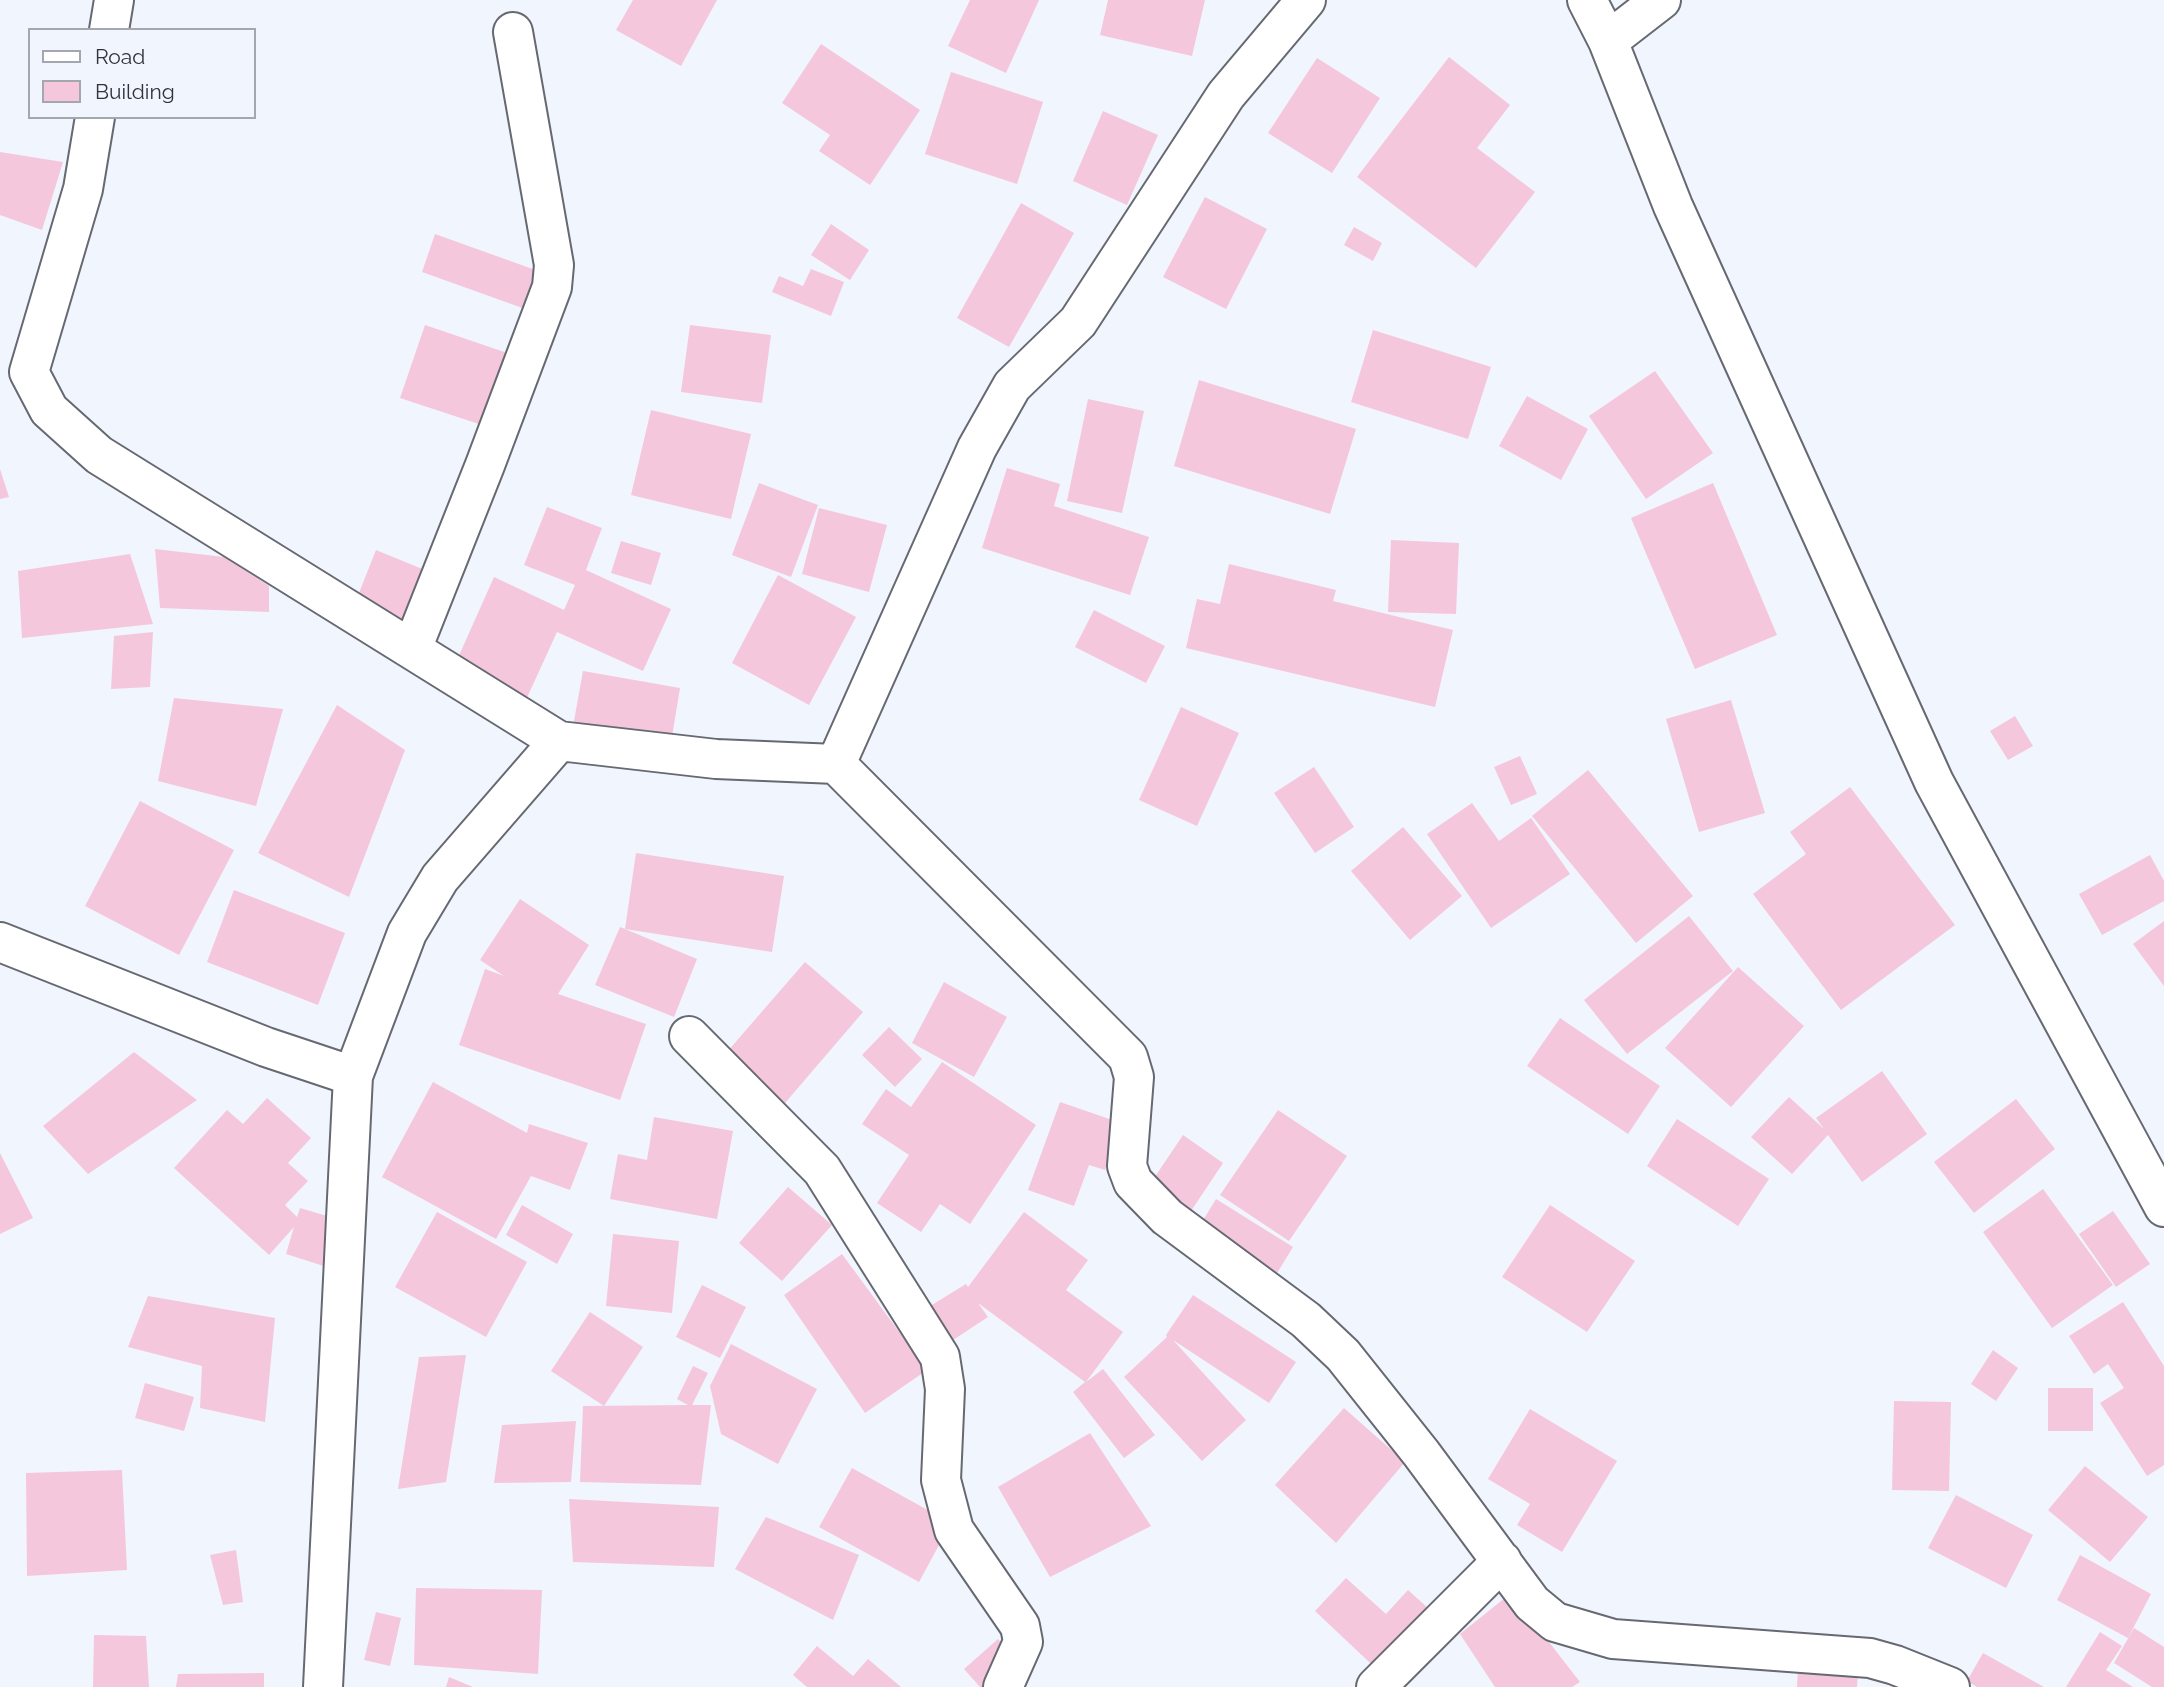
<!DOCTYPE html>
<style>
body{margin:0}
#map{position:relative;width:2164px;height:1687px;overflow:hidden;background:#f1f5fe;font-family:Raleway,sans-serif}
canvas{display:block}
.legend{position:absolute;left:28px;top:28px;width:228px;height:91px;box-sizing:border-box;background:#f1f5fe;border:2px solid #a5a7ae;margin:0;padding:9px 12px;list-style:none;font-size:21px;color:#323337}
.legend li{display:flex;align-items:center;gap:14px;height:35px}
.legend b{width:35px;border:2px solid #a5a7ae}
</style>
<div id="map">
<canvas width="2164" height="1687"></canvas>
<ul class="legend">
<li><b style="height:9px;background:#fff"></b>Road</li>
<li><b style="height:19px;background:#f5c7dc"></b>Building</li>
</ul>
</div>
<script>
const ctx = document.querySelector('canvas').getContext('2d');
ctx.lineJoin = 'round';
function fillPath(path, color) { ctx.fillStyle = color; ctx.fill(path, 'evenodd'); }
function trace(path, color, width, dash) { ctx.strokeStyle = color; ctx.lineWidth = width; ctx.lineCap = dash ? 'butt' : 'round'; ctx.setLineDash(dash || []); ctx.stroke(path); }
const building = new Path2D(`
 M633,0h84l-36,66 -65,-36z
 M970,0h69l-33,73 -58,-27z
 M1108,0h97l-13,56 -92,-21z
 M821,44l99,66 -50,75 -51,-34 11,-16 -48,-32z
 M1449,57l61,48 -33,43 58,44 -59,76 -119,-91z
 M1317,58l63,40 -48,75 -64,-40z
 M951,72l92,30 -26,82 -92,-30z
 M1103,111l55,24 -31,70 -54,-24z
 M0,152l63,10 -21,68 -42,-15z
 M1205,197l62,32 -41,80 -63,-32z
 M1021,203l53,30 -65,114 -52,-29z
 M831,224l38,26 -19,30 -39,-25z
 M1354,227l28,16 -9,18 -29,-16z
 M435,234l106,38 -13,38 -106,-38z
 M811,269l33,13 -13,34 -59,-24 7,-16 24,10z
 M425,325l97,33 -25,72 -97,-32z
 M690,325l81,10 -9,68 -81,-11z
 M1373,330l118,37 -23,72 -117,-37z
 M1655,371l58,82 -67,46 -57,-83z
 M1199,380l157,49 -26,85 -156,-48z
 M1527,396l61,33 -27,51 -62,-34z
 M1088,399l56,12 -22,102 -55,-12z
 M651,410l100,24 -20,85 -100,-24z
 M1007,468l53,16 -6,22 95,31 -19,58 -148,-47z
 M0,469l9,28 -9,2z
 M759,483l59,22 -27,72 -59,-22z
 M1713,483l64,152 -82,34 -64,-151z
 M547,507l55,21 -16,42 85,39 -28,62 -86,-39 -32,70 -72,-33 41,-92 70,33 11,-25 -51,-20z
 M819,508l68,17 -18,67 -67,-18z
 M1391,540l68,3 -3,71 -68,-2z
 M621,541l40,12 -10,32 -40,-12z
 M155,549l69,8 45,29v26l-109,-4z
 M376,550l61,25 -26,68 -62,-25z
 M130,554l23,70 -131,14 -4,-67z
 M1229,564l107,26 -3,11 120,29 -18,77 -249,-59 11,-49 23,5z
 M778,575l78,42 -47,88 -77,-42z
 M1094,610l71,36 -19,37 -71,-36z
 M153,632l-3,55 -39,2 3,-53z
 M583,671l97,17 -10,61 -98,-17z
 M174,698l109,11 -27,97 -98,-25z
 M1731,700l34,113 -66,19 -33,-113z
 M337,705l68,45 -56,147 -91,-44z
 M1181,707l58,26 -42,93 -58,-26z
 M2015,716l18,30 -25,14 -18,-29z
 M1520,756l17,38 -26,11 -17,-38z
 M1314,767l40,60 -39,26 -41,-60z
 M1588,770l105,126 -57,47 -104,-127z
 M1850,787l105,138 -114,85 -88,-116 53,-40 -16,-22z
 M140,801l94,49 -55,105 -94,-49z
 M1472,803l27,38 32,-23 39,56 -79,54 -64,-94z
 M1403,827l59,69 -52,44 -59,-69z
 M636,853l148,23 -12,76 -147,-23 72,30 -23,58 -79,-32 25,-58 5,2z
 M2150,855l14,26v20l-62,34 -23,-41z
 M234,890l111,43 -27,72 -111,-43z
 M520,899l69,46 -31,49 88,30 -26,76 -161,-55 26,-76 19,7 -24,-16z
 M1689,916l44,55 -106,83 -43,-54z
 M2164,921v65l-31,-42z
 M805,962l58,50 -84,98 -59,-50z
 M1738,967l66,59 -73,81 -66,-59z
 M944,982l63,35 -33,60 -62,-34z
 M1560,1018l100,68 -32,48 -101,-68z
 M889,1027l33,32 -27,28 -33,-32z
 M134,1052l63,48 -109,74 -45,-48z
 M942,1062l94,63 -66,99 -30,-20 -19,28 -44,-29 32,-48 -47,-31 24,-35 25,18z
 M1882,1071l45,63 -65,48 -34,-47 -36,39 -41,-37 38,-40 35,32 -8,-11z
 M433,1082l94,51 2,-9 59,19 -18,47 -39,-14 -35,63 -114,-62z
 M267,1098l44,40 -23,25 20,18 -23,24 12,12 3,-9 44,13 -14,47 -44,-14 8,-27 -25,28 -95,-87 53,-58 16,14z
 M2016,1099l39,50 -81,64 -40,-51z
 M1060,1102l61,21 -16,47 -16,-5 -15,41 -46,-16z
 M1278,1110l69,46 -58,85 -69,-46z
 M654,1117l79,14 -16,88 -107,-20 8,-45 29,6z
 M1677,1119l92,60 -31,47 -91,-60z
 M1183,1135l40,28 -40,60 -41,-27z
 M0,1153l33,65 -33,16z
 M788,1187l44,38 -50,56 -43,-38z
 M2043,1189l70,96 -61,43 -69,-96z
 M1216,1199l77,48 -22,36 -77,-48z
 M522,1205l51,29 -16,30 -51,-29z
 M1550,1205l85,56 -48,71 -85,-55z
 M2113,1211l37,53 -34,23 -37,-53z
 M437,1212l90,50 -41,75 -91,-50z
 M1024,1212l64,48 -22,30 57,42 -37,50 17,-13 52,66 -31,23 -51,-66 12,-10 -107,-79 10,14 -38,25 -23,-34 39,-24 2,3z
 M613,1234l66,7 -7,72 -66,-7z
 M842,1254l85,116 -62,43 -81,-118z
 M702,1285l44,22 -26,51 -44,-21z
 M1193,1295l103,67 -27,41 -96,-63 73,80 -44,41 -78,-84 43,-40 -1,-2z
 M148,1296l127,22 -10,104 -65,-14 2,-42 -74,-19z
 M2123,1302l41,64v99l-17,11 -47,-73 24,-15 -16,-24 -14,10 -25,-38z
 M590,1312l53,35 -39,59 -53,-35z
 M731,1344l86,45 -39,75 -57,-30 -11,-48z
 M1993,1350l25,18 -22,33 -25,-17z
 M466,1355l-20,127 -48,7 21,-132z
 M693,1366l15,7 -16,32h19l-10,80 -121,-3 3,-76 105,-1 -11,-6z
 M145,1383l49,14 -10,34 -49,-13z
 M2048,1388h45v43h-45z
 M1894,1401l57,1 -2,89 -57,-1z
 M1344,1408l61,54 -69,81 -61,-58z
 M1530,1409l87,52 -55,91 -45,-27 13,-21 -42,-25z
 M576,1421l-5,61 -77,1 8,-58z
 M1090,1433l61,93 -101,51 -52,-90z
 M2085,1466l63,51 -38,45 -62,-52z
 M852,1468l99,55 -32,59 -100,-55z
 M122,1470l5,100 -100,6 -1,-103z
 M1956,1495l77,40 -27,53 -78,-40z
 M569,1499l150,8 -5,60 -141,-5z
 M766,1517l93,38 -26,65 -98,-51z
 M236,1550l7,52 -20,3 -13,-50z
 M2080,1555l71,39 -23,44 -71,-38z
 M1346,1578l40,36 22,-24 31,28 -54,59 -70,-66z
 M416,1588l126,2 -4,84 -124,-9z
 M1511,1593l69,89 -8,5h-77l-35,-53z
 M376,1612l25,6 -11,48 -26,-6z
 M2134,1628l30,19v40h-12l-38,-24z
 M2100,1632l22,14 -16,24 27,17h-67z
 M94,1635l52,1 3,51h-56z
 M998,1639l22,26 -24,22h-16l-16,-18z
 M817,1646l36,30 15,-17 33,28h-94l-14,-12z
 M1983,1653l61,34h-67l-10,-6z
 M1798,1667l60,6 -1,14h-60z
 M264,1673v14h-88l2,-13z
 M449,1677l24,10h-27z`);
const minor = new Path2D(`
 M1587,0l21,41 65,165 261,576 230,425
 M109,30l5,-30
 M1608,41l53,-41
 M95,117l-12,72 -54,183 20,38 50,45 460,286 157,18 120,5 292,293 6,20 -7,89 6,16 34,35 139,103 37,35 78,98 111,150 23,19 58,17 257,19 25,7 55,22
 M412,649l73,-184 67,-178 2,-22 -41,-233
 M836,764l141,-316 35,-62 66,-64 148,-227 80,-95
 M0,942l266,105 87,29
 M689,1036l133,134 118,187 5,32 -4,91 13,50 66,96 3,16 -20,45
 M323,1687l30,-611 54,-143 33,-55 119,-137
 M1376,1687l126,-126`);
fillPath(building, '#f5c7dc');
trace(minor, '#666971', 42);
trace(minor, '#fff', 38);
</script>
